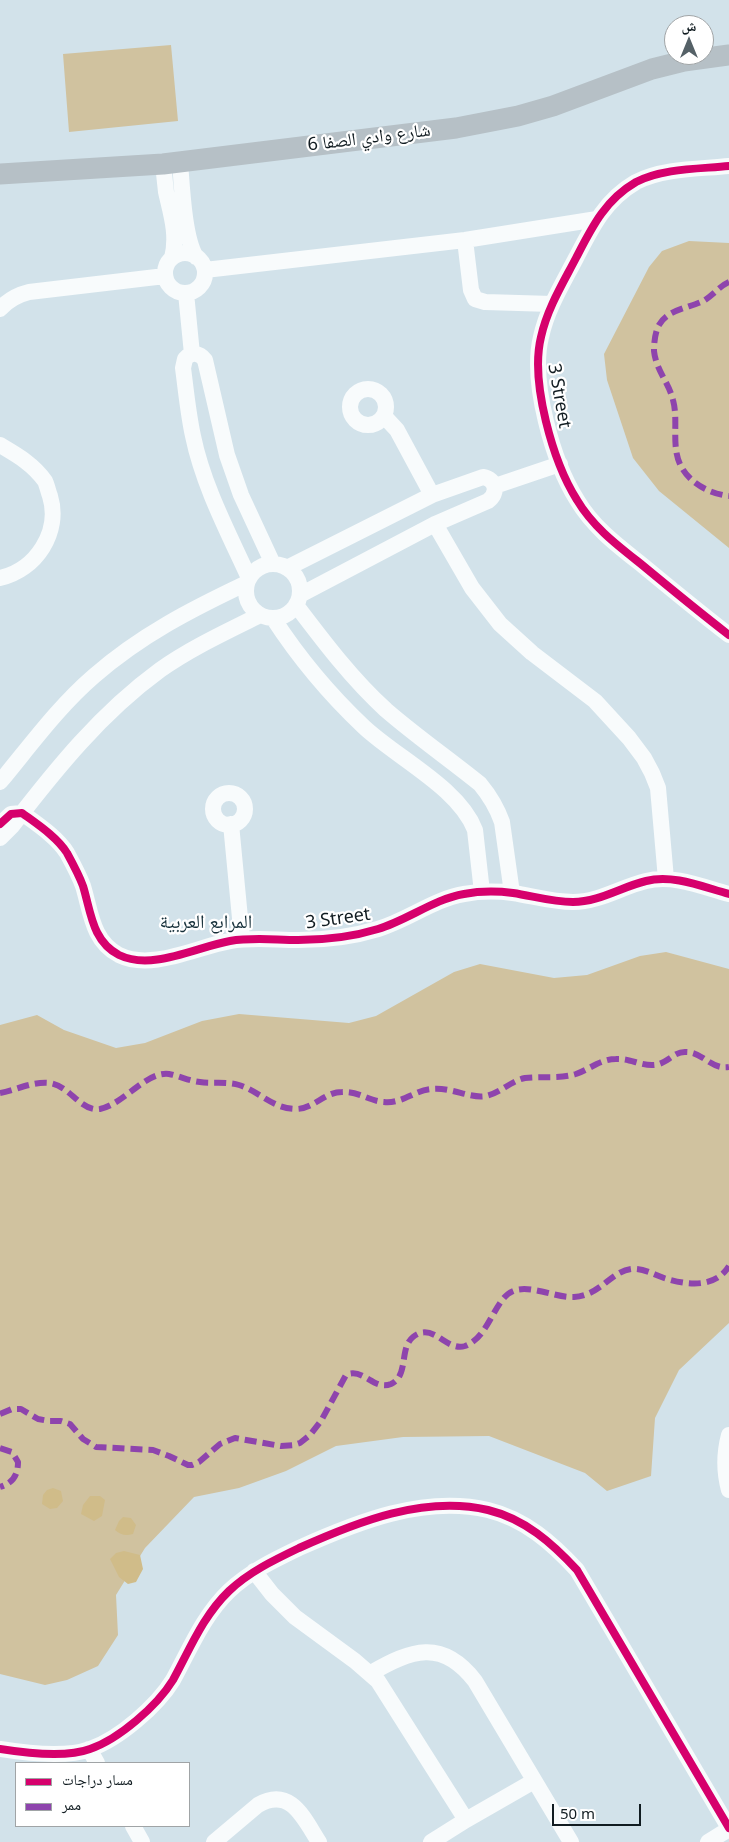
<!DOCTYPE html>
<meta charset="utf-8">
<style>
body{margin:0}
#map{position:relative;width:729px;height:1842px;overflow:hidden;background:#d2e2ea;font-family:"Noto Sans","Noto Naskh Arabic",sans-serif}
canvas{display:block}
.legend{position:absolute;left:15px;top:1762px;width:175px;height:65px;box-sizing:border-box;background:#fff;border:1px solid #a0a4a6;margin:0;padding:6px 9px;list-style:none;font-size:15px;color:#111c21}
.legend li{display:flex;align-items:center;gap:10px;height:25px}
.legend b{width:25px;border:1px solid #a0a4a6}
.north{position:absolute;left:664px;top:15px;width:50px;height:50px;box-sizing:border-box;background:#fff;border:1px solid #a0a4a6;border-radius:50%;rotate:0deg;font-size:14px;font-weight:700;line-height:20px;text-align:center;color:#111c21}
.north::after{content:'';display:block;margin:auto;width:18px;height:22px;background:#556167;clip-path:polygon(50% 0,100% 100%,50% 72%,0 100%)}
.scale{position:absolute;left:552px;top:1804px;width:89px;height:22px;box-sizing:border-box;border:2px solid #111c21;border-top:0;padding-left:6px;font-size:15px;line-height:18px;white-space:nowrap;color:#111c21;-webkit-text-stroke:4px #fff;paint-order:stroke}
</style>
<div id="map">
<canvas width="729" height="1842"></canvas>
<ul class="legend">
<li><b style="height:6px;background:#d6006c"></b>مسار دراجات</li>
<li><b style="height:6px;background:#8e44ad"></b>ممر</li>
</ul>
<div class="north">ش</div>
<div class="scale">50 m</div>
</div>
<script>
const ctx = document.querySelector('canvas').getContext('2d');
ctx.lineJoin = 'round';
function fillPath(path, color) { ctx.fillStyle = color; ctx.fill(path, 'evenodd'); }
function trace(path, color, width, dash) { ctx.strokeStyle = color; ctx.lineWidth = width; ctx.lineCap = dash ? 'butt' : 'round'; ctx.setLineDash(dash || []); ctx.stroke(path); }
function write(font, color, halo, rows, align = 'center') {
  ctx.font = font + ' "Noto Sans","Noto Naskh Arabic",sans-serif'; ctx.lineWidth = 4.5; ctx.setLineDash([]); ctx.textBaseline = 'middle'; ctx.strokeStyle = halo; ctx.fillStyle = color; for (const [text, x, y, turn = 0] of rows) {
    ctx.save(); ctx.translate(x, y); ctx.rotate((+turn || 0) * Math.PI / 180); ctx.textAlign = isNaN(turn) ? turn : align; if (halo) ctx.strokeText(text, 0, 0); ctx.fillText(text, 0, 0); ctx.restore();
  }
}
const green = new Path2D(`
 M171,45l7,76 -109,11 -6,-78z
 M689,241l40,2v305l-70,-57 -26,-33 -26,-78 -3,-26 45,-87 13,-16z
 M666,952l63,17v354l-50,47 -24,48 -4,58 -44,15 -22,-18 -96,-37 -86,1 -67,9 -50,25 -47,17 -45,9 -49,51 -29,47 2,40 -20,31 -31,14 -22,5 -45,-11v-649l37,-10 27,15 52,18 29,-5 57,-22 37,-7 110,9 27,-7 78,-44 26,-8 74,14 33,-3 53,-19z`);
const forest = new Path2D(`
 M53,1488l8,3 2,10 -6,7 -7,1 -8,-5 1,-9 4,-5z
 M90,1496h10l5,4 -3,16 -8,5 -13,-7 2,-9z
 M123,1517l8,1 5,7 -3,9c-8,2 -12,1 -18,-4l4,-9z
 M124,1551l16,4 3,14 -7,13 -8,2 -9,-7 -9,-18 6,-6z`);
const minor = new Path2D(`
 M180,162c2,24 4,76 16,95
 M163,164c1,9 2,19 3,28 5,22 12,43 6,66
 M729,166c-29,3 -66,2 -93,16 -31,18 -44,45 -60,76 -13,25 -29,51 -35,79 -11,45 12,125 36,163 16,27 40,45 64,64 29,24 58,48 88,71
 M465,240l6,50 4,9 10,3 67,2
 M165 273a20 20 0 1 1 40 0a20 20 0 1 1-40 0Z
 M205,270l260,-30 132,-21
 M186,293l6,61
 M0,309c8,-9 17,-14 29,-17l136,-16
 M350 407a18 18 0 1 1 36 0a18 18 0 1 1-36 0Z
 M384,416l13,14 35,65
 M0,445c17,10 33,19 45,36 2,4 3,10 5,15 11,36 -14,74 -50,82
 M495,486l65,-22
 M435,524l37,64 28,36 32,29 63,48 34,37 15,20 8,15 6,15 8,91
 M246 591a27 27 0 1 1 54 0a27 27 0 1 1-54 0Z
 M287,568l145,-73 51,-18c13,2 16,16 5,24l-53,23 -135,71
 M249,578c-21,-46 -46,-93 -56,-142 -5,-23 -7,-46 -10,-68l2,-9c6,-7 14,-7 20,1l22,95 14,40 32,69
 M296,605c28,37 56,74 90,105 30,26 63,49 94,74 10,12 17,24 22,38l10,71
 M273,618c26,40 56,76 91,109 33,31 95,61 111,103l7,62
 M0,782c30,-36 58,-75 94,-106 47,-41 98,-67 153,-93
 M213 809a16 16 0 1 1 32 0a16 16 0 1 1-32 0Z
 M0,824l11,-10 11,-1c15,11 35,24 45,40 6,11 12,22 16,33 8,26 9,55 36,69 33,16 77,-8 111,-14 23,-4 45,-1 68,-1 28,0 54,-3 80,-11 30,-9 56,-30 86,-35 16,-3 33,-3 49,-1 20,3 39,9 60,9 26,0 48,-15 73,-21 27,-7 57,6 83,13
 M231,824l11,115
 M0,838l12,-12c44,-57 89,-113 148,-156 31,-22 66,-38 100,-55
 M729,1435c-5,19 -5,37 0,55
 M254,1571l18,23 23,23 60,44 23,20 88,139
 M371,1673c40,-23 71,-35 104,8l96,161
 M0,1749c25,4 66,9 90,0 29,-10 67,-43 83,-69 17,-31 30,-64 56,-89 20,-19 45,-31 70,-43 58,-26 125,-53 189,-38 37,9 64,33 89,60l152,258
 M89,1749l8,14
 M133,1826l9,16
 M214,1842l44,-37c33,-19 46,14 61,37
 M431,1842l35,-22 68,-39
 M708,1842l21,-13`);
const major = new Path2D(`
 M0,174l163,-10 293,-36 62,-12 35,-10 99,-37 32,-8 45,-6`);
const quiet = new Path2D(`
 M729,282c-9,4 -15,12 -24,18 -15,8 -37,9 -46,25 -4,7 -5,18 -5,26 2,19 15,32 19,49 6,22 -3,48 9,68 9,16 29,26 47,28
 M0,1093c16,-3 33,-12 50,-10 20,3 31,29 50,26 24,-5 46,-38 69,-35 11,2 20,7 31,8 12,2 26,-1 39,3 20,6 34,24 57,24 18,0 28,-17 46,-17 16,-1 27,9 42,10 18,2 31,-12 48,-13 19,-2 39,10 54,7 14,-3 25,-15 39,-18 17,-2 35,1 51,-4 14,-5 25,-15 40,-15 13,-1 25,7 38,6 13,-1 20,-14 32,-13 17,0 25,18 43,15
 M0,1414l12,-5h9l17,10 11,2h12l9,3 13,15 13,8 57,3 16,6 19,9h4l7,-3 21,-18 15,-6 46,8 13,-1 6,-2 10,-8 11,-14 25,-46c17,-8 28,16 45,9 18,-8 8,-36 22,-47 20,-16 33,15 52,9 22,-8 28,-40 43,-52 16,-13 46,4 66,3 27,-2 36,-25 57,-28 12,-1 22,5 33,9 22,7 51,11 65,-12
 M0,1448l12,4 6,10c0,13 -5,21 -18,25`);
const cycleway = new Path2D(`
 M729,166c-29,3 -66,2 -93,16 -31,18 -44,45 -60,76 -13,25 -29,51 -35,79 -11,45 12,125 36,163 16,27 40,45 64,64 29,24 58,48 88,71
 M0,824l11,-10 11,-1c15,11 35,24 45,40 6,11 12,22 16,33 8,26 9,55 36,69 33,16 77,-8 111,-14 23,-4 45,-1 68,-1 28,0 54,-3 80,-11 30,-9 56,-30 86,-35 16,-3 33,-3 49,-1 20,3 39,9 60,9 26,0 48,-15 73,-21 27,-7 57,6 83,13
 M0,1749c25,4 66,9 90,0 29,-10 67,-43 83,-69 17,-31 30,-64 56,-89 20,-19 45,-31 70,-43 58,-26 125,-53 189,-38 37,9 64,33 89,60l152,258`);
const streetNames = [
 ["شارع وادي الصفا 6",369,138,-7],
 ["3 Street",559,396,80],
 ["3 Street",338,919,-8]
];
const neighbourhoodNames = [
 ["المرابع العربية",206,923]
];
fillPath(green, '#d0c29f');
fillPath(forest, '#d0bc89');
trace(minor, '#f8fbfc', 16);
trace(major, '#b6c0c6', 21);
trace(quiet, '#8e44ad', 6, [12, 6]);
trace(cycleway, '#d6006c', 8);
write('18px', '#111c21', '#fff', streetNames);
write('19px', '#152f39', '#fff', neighbourhoodNames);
</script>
